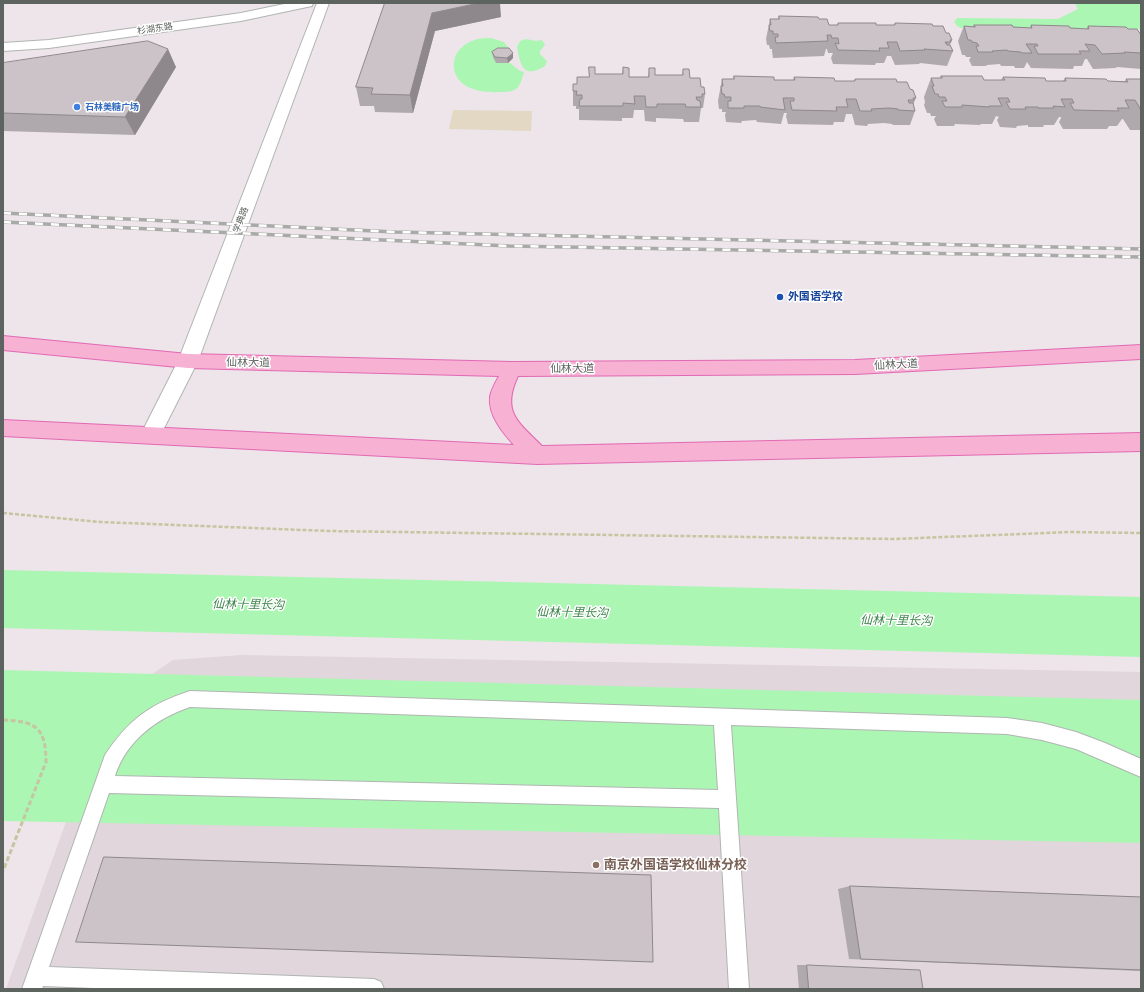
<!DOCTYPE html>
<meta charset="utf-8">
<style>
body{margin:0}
#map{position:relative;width:1144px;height:992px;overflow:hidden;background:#ede5e9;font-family:"Fira Sans",sans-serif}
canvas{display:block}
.frame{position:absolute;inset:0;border:4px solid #5d635e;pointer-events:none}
</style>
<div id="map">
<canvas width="1144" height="992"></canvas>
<div class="frame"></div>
</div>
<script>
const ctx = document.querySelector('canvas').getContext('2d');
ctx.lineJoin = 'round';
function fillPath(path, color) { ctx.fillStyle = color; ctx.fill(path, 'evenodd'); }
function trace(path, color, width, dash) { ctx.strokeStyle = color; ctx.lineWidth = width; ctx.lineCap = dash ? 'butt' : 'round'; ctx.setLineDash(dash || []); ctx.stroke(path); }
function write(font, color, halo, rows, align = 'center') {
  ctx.font = font + ' "Fira Sans","Noto Sans SC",sans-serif'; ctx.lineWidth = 3; ctx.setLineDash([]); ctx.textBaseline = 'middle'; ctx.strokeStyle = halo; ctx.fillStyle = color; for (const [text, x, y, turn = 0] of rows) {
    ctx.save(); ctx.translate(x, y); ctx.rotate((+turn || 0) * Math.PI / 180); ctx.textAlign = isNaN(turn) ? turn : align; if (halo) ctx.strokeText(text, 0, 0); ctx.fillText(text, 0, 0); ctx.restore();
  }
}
const education = new Path2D(`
 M241,655l900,17v317h-1135l89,-248 29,-48 49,-33z`);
const green = new Path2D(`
 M453,110l79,1 -1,20 -82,-2z`);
const water = new Path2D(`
 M1075,3h66v26l-180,-1 -4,-2 -3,-4 3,-4 101,1 20,-10z
 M491,38l13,4 6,8 -17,7 3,5 14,1 10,8 4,1c-2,6 -3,13 -8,17 -5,3 -11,3 -17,3 -18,1 -41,-3 -45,-23 -1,-8 1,-14 6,-20 9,-9 18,-11 31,-11z
 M526,39l10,2 6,-1 3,5 -5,6v3l7,7 -2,5c-22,14 -25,-2 -28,-19l3,-6z
 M3,670l1138,30v143l-1138,-22z`);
const river = new Path2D(`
 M3,570l1138,27v60l-1138,-29z`);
const pathFar1 = new Path2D(`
 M3,513l97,9 229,9 565,8 177,-7 70,1`);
const path = new Path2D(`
 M3,720c33,1 43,8 43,42l-43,109`);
const service = new Path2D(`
 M190,691l817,27 35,5 34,9 29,11 36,16v18l-65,-28 -34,-9 -35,-6 -276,-9 18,264h-20l-10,-181 -610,-15 -60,174 325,12 7,3 3,7h-265l-76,-3 -1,3h-20l83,-234c23,-35 45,-51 85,-64zM190,707l524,18 4,65 -603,-14c11,-35 42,-58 75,-69z`);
const tertiary = new Path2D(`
 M289,3h24l-1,3 -5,1 -66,14 -192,27 -46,3v-8l46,-3 192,-27z
 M317,3h12l-131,358 -40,79 -7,2 -7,-2 -3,-6 37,-73z`);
const primary = new Path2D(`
 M3,336l185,18 324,8 343,-2 286,-15v14l-286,15 -337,2c-17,36 0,46 24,70l599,-13v18l-604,13 -534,-28v-16l511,25c-11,-12 -26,-30 -24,-48 1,-7 5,-14 9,-21l-311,-8 -185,-18z`);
const rail = new Path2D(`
 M3,213l392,19 746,17
 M3,222l506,24 632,11`);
const wall = new Path2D(`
 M385,3l116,14 -66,14 -22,82 -38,-1 -1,-6h-14l-4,-19z
 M779,16l40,3 10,6h8l1,-2 38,2h18l1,-2 38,3 13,7 6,7 -2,5 3,6 -6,15 -27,-3 -1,1 -24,1 -4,-9h-4l-3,7h-8l-1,2 -42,-1 -2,-6 2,-5h-5l-1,-4h-1l-2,7 -51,2 -1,-7v-2h-2l-1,-4h-2l-1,-6 4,-20h8z
 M974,25l39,2 17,1 1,-3 39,3 16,1 2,-3 40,3 13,6v34l-24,-2 -1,1 -23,1 -6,-10h-2l-3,7h-8l-1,3 -42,-1 -4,-6 -3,6h-9l-1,-2h-13l-1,-2 -13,1 -1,1h-14l-3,-6 2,-3h-5l-1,-2h-3l-4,-14 6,-15 9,1z
 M492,52l21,6 -5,5h-12l-3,-6z
 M3,63l173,4 -41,68 -132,-4z
 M623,67l6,10h19l1,-9 6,7h27l1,-6 7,9 11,9 4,7 -2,14h-2l-2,14h-15l-1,-3 -27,-1v4l-11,-1 -1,-11h-10l-1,8h-11v3l-43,-1v-11h-3v-3h-3v-22h4l18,-10h27z
 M734,76l40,4h19l1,-3 41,4h19l1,-2 42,3 13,7 6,9 -3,7 2,6 -5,14h-17l-1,-1 -8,-1 -16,1 -1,2 -12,-1 -3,-11h-6l-2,8h-10l-1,3 -45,-1 -2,-8 1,-3h-3l-3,11 -24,-2 -1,-2 -14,1 -1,2 -15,-1 -1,-7 1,-3h-4v-3h-3l-1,-8 4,-22h11z
 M941,76l43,4h17l2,-3 43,4h17l2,-3 43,3h17l1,-2h15v51h-11l-7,-11h-1l-5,7h-8l-2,3h-44l-4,-7 2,-4v-1h-2l-5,8h-10l-1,2h-15v-2l-11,1 -1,2 -16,-1 -3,-7 2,-3 -3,-1 -4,8h-11l-1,1 -25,-1 -1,2h-17l-3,-7 2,-3h-5l-1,-3h-3l-3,-8 1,-3 -1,-5 7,-19h9z
 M850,886l291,11v74l-292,-12 -11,-70z
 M797,965h10l116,24h-124z`);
const shadedWall = new Path2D(`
 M479,3h21l1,14 -66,14 -22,82 -3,-18 22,-82z
 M168,49l8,18 -41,68 -10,-18z
 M513,53v5l-5,5 -1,-5z`);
const building = new Path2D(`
 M385,3h94l-47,10 -22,82 -39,-1 2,-6 -17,-1z
 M779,16l39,1 1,2h8l2,6h9v-2h38v2h19v-2l37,1 1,2h10l3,7h3l3,7h-2l1,2h-6l2,3h3l3,6 -29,-2 1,1 -25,1 -3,-9h-10l2,6h-10l1,3 -42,-1 -3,-7 4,1 -1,-6h-6l-1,-3h-4l1,6 -52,2 -1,-6h3v-3h-5v-3h-3l-1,-6h2l-1,-6h9z
 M974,25h38l1,2 19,1 -1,-3 38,1 1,2 19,1 -1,-3 38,1 2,2h9l4,6v18l-17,-1 1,1 -23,1 -7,-9 -10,-1 5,7h-11l2,3h-43l-4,-8h4l-1,-2h-11l6,9h-10l-1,-1 -13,-1 -1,-1 -15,1 1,1h-15l-2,-6h3l-2,-3 -5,-1 -1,-2h-3l-4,-14 11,1z
 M148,41l20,8 -43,68 -122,-4v-50z
 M498,48h11l4,5 -6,5 -12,-1 -3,-5z
 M589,67h6v7h28v-7l6,1v9h20v-9h6v7h28v-6h6l1,9h10l1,9h3l1,7h-3v3h-6l1,3 3,1 1,6h-15l-1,-3h-28v3h-11l-1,-11h-11l1,8 -12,-1v3h-44l1,-7h2v-4h-6l1,-4h-4v-7h4v-7h12z
 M734,76l40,1v3h21l-1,-3 40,1 1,3h20v-2h41l1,3h10l3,7 3,1 3,8h-3l1,2h-6l1,3h4l2,8 -17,-1v-1l-9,-1 -18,1 1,2h-12l-4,-12h-10l2,8h-12l1,4 -45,-1 -2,-9h4v-3h-11l2,12 -25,-3v-1h-16v2h-16v-7h3v-4h-6l-1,-3h-2l-1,-8h2l-1,-7h12z
 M941,76h41l2,4h21l-2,-3 42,1 1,3h20l-1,-3 41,1 2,2 20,1 -2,-3h15v31l-6,-10h-10l4,8h-12l2,3 -45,-1 -4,-7h4l-2,-4h-11l4,8 -12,-1 1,2h-16v-1h-13l1,2h-16l-4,-7h4l-2,-4h-10l4,8h-13v1l-27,-2v2h-17l-3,-6h5l-2,-4h-6l-1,-3h-3l-3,-8h2l-3,-8h11z
 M104,857l547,18 2,87 -577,-20z
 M850,886l291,11v73l-280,-11z
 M807,965l113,5 3,19h-114z`);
const markers = [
 [77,107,4,"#3f7fe0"],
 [780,297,4,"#1a4fb4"],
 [596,865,4,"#8d6e63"]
];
const farStreetnames = [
 ["杉湖东路",155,29,-8],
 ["学典路",241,220,-69]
];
const farShopnames = [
 ["石林美糖广场",85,107]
];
const transitNames = [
 ["外国语学校",788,297]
];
const streetNames = [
 ["仙林大道",248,363,1],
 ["仙林大道",896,365,-3],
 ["仙林大道",572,369]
];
const waterNames = [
 ["仙林十里长沟",248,605,1],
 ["仙林十里长沟",572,613,1],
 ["仙林十里长沟",896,621,1]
];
const nearEducationnames = [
 ["南京外国语学校仙林分校",604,865]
];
fillPath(education, '#e0d6db');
fillPath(green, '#e2d8c4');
fillPath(water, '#acf6b4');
fillPath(river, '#acf6b4');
trace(service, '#b0b5b2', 2);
trace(tertiary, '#b0b5b2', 2);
trace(primary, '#e269b3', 2);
trace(pathFar1, '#c6c5a1', 2.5, [4, 2]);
trace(path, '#c6c5a1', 3, [5, 2.5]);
fillPath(service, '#fff');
fillPath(tertiary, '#fff');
fillPath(primary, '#f6b1d3');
trace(rail, '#a8aaa8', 3.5);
trace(rail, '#fff', 2.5, [8]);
fillPath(wall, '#afa8ac');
fillPath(shadedWall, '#8e888c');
fillPath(building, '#cbc3c8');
trace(building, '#8e888c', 1);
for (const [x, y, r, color] of markers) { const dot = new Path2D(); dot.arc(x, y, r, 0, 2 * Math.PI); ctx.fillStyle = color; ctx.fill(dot); trace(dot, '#fff', 1.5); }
write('9px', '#5d635e', '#fff', farStreetnames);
write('bold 9px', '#366cbe', '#fff', farShopnames, 'left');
write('bold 11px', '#164399', '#fff', transitNames, 'left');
write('11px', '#5d635e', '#fff', streetNames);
write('italic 12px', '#3e844b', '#fff', waterNames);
write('bold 13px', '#785e54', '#fff', nearEducationnames, 'left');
</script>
